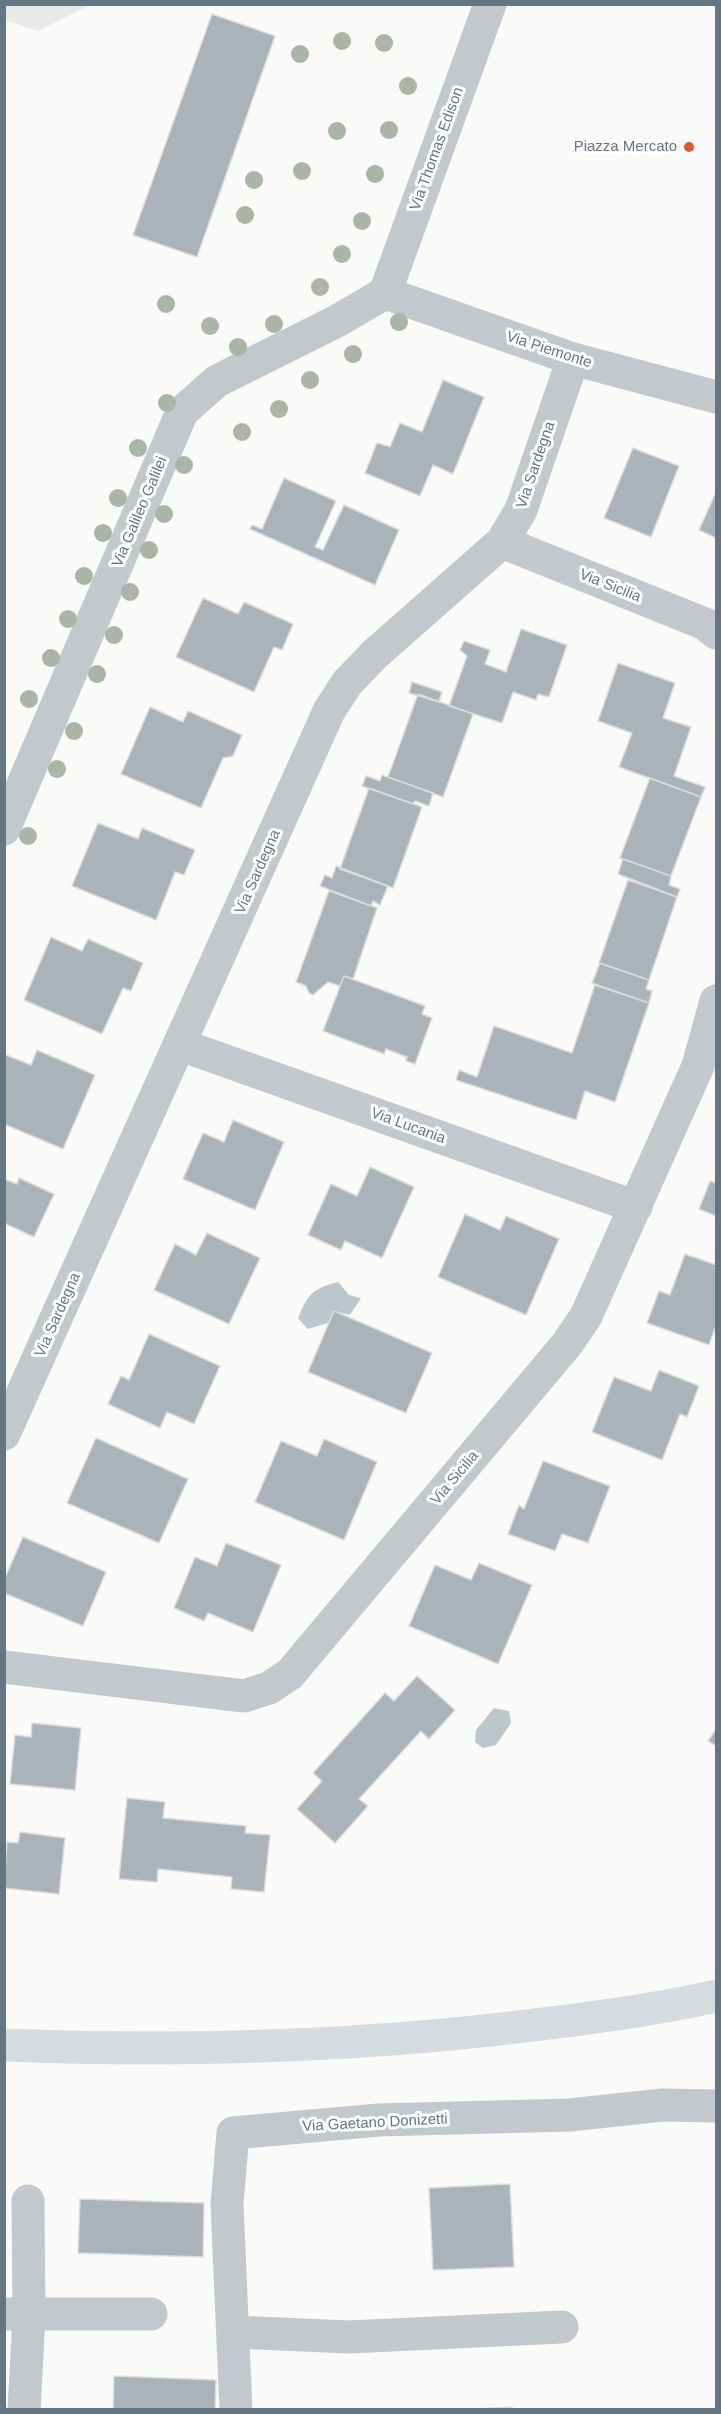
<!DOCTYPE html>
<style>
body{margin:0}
#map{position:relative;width:721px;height:2414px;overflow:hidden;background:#fafaf8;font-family:Arial,sans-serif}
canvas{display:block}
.frame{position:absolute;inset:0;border:6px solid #657683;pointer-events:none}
</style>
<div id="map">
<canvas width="721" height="2414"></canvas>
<div class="frame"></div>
</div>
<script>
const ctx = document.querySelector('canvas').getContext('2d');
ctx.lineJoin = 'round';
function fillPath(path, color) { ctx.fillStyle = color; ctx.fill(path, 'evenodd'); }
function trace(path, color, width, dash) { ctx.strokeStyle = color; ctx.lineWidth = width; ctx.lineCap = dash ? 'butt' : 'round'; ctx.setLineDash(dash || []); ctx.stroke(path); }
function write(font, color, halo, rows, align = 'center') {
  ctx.font = font + ' Arial,sans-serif'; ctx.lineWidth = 6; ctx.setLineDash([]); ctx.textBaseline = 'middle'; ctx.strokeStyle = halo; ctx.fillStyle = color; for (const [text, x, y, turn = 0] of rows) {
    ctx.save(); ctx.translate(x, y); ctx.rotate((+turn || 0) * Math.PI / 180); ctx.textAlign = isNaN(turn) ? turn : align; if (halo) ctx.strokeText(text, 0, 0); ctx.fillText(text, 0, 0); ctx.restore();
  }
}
const built = new Path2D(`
 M5,4h85v1l-52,26 -33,-11z`);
const water = new Path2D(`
 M338,1282l11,13 12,3 -11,17 -16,-4 -6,12 -20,6 -10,-11c11,-25 14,-29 40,-36z
 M494,1708l15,3 2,12 -15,22 -13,3 -8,-6 1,-12z`);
const building = new Path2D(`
 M212,14l63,22 -78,221 -64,-22z
 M443,380l41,17 -31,77 -20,-9 -13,31 -55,-23 12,-30 13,4 10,-24 22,9z
 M633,448l46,18 -28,71 -47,-19z
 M284,478l52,23 -21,46 8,3 21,-45 55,25 -24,55 -125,-56 2,-4 10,4z
 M716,492v46l-17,-8z
 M203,598l35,16 6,-12 49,22 -11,26 -8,-3 -20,45 -78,-35z
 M521,629l46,16 -18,52 -11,-3 -2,6 -23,-8 -11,31 -53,-17 18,-50 -7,-6 4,-9 26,9 -5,14 21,8z
 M618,663l57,20 -12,35 28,9 -17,49 31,11 -4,10 -82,-30 13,-34 -34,-12z
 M412,682l30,10 -3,10 -30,-9z
 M418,694l55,20 -30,83 -55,-20z
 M150,707l33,15 5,-11 54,24 -9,21 -10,2 -22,50 -80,-34z
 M382,775l51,18 -4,13 -14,-5 -2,3 -51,-18 4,-10 14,5z
 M650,778l51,19 -30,79 -51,-18z
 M369,788l53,19 -29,81 -53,-19z
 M98,823l40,16 4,-11 53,22 -11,25 -9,-3 -19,48 -84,-34z
 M623,859l48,17 -2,9 11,4 -3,8 -59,-23z
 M336,866l52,20 -8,19 -7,-4 -2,5 -51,-20 5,-11 7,3z
 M628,880l49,17 -28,83 -50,-17z
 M329,891l48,17 -24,71 -9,-3 -4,10 -12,-4 -15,13 -4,-2 -3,-7 -10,-4z
 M51,937l31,14 6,-12 55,24 -12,28 -8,-3 -21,46 -78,-34z
 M600,963l49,17 -3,9 6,2 -3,12 -57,-20z
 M344,976l81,30 -3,8 10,4 -17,46 -9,-3 1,-4 -21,-8 -2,5 -61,-23z
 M595,985l54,18 -34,99 -30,-11 -9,29 -120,-40 3,-10 18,7 17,-51 78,27z
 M37,1050l58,25 -32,74 -59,-25v-70l27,11z
 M233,1120l51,22 -29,68 -72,-31 20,-46 21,9z
 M370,1167l44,20 -32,71 -37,-17 -4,9 -33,-15 23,-51 26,12z
 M19,1178l35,16 -20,43 -30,-14v-44l13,5z
 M710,1181l6,2v33l-17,-7z
 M465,1214l35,16 6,-14 53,23 -33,76 -88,-38z
 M207,1233l53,25 -31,66 -75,-34 21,-46 21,11z
 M685,1254l31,11v60l-7,20 -62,-22 12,-32 11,4z
 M334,1311l98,42 -26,60 -98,-41z
 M149,1334l71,32 -26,58 -27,-12 -7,16 -52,-24 13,-28 8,4z
 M659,1370l40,16 -12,31 -7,-3 -18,46 -70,-28 22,-55 37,14z
 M96,1438l92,41 -29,64 -92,-40z
 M324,1439l53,23 -33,78 -89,-38 26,-61 36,15z
 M543,1461l67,25 -22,57 -26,-9 -7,17 -47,-17 11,-29 5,4z
 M23,1537l83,35 -23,54 -79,-33v-13z
 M226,1543l55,22 -28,67 -45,-19 -4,8 -30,-13 21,-51 22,9z
 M479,1563l53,22 -34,79 -89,-38 26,-61 36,15z
 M417,1676l38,34 -26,29 -8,-8 -62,68 9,7 -33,37 -38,-34 25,-28 -9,-8 72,-80 9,8z
 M32,1723l49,5 -6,62 -65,-6 5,-49 16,2z
 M716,1729v17l-8,-5z
 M127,1798l38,4 -2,16 83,8 -1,7 25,2 -6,57 -33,-3 1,-12 -74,-8 -1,13 -38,-3z
 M20,1832l45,6 -6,56 -55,-6 3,-46 11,1z
 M510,2184l4,83 -81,3 -4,-82z
 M80,2199l124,4 -1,54 -125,-4z
 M114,2376l102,4 -1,30h-102z
 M512,2407v3h-54z`);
const minor = new Path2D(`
 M385,293l188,66 143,38
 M385,293l105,-289
 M502,542l203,82 11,9
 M4,829l178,-417 35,-31 120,-60 48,-28
 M181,1045l455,162
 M4,1434l325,-723 18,-28 28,-29 127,-112 19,-32 52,-151
 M4,1667l240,29 25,-8 21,-14 277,-330 19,-28 112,-250 18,-65
 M4,2314h147
 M234,2332l115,5 213,-10
 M24,2410l5,-94 -1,-115
 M236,2410l-9,-206 6,-71 146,-13 191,-5 92,-10 54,1`);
const major = new Path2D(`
 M4,2045c180,7 360,2 538,-21 59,-7 117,-15 174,-28`);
const trees = [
 [342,41],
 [384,43],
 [300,54],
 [408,86],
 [389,130],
 [337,131],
 [302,171],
 [375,174],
 [254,180],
 [245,215],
 [362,221],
 [342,254],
 [320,287],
 [166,304],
 [399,322],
 [274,324],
 [210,326],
 [238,347],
 [353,354],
 [310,380],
 [167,403],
 [279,409],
 [242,432],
 [138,448],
 [184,465],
 [118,498],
 [164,514],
 [103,533],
 [149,550],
 [84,576],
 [130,592],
 [68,619],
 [114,635],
 [51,658],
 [97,674],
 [29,699],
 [74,731],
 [57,769],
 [28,836]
];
const markers = [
 [689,147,6,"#e4572e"]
];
const poiNames = [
 ["Piazza Mercato",677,147]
];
const streetNames = [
 ["Via Thomas Edison",437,149,-70],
 ["Via Piemonte",549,350,18],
 ["Via Sardegna",536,465,-71],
 ["Via Galileo Galilei",140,512,-67],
 ["Via Sicilia",610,586,22],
 ["Via Sardegna",258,872,-66],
 ["Via Lucania",408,1126,20],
 ["Via Sardegna",58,1315,-66],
 ["Via Sicilia",455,1478,-50],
 ["Via Gaetano Donizetti",375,2123,-3]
];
fillPath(built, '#e8e9e9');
fillPath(water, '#bbc7cb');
fillPath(building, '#aab3b9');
trace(building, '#dcdcda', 1.5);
trace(minor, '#c3c8cc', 33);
trace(major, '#d6dbdf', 33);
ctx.fillStyle = '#aab4a7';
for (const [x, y] of trees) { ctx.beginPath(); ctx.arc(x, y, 9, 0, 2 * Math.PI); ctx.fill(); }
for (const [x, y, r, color] of markers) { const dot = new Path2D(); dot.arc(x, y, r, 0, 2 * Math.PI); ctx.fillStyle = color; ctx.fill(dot); trace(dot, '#fff', 2); }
write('15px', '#657683', '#fff', poiNames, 'right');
write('15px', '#657683', '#fff', streetNames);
</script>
